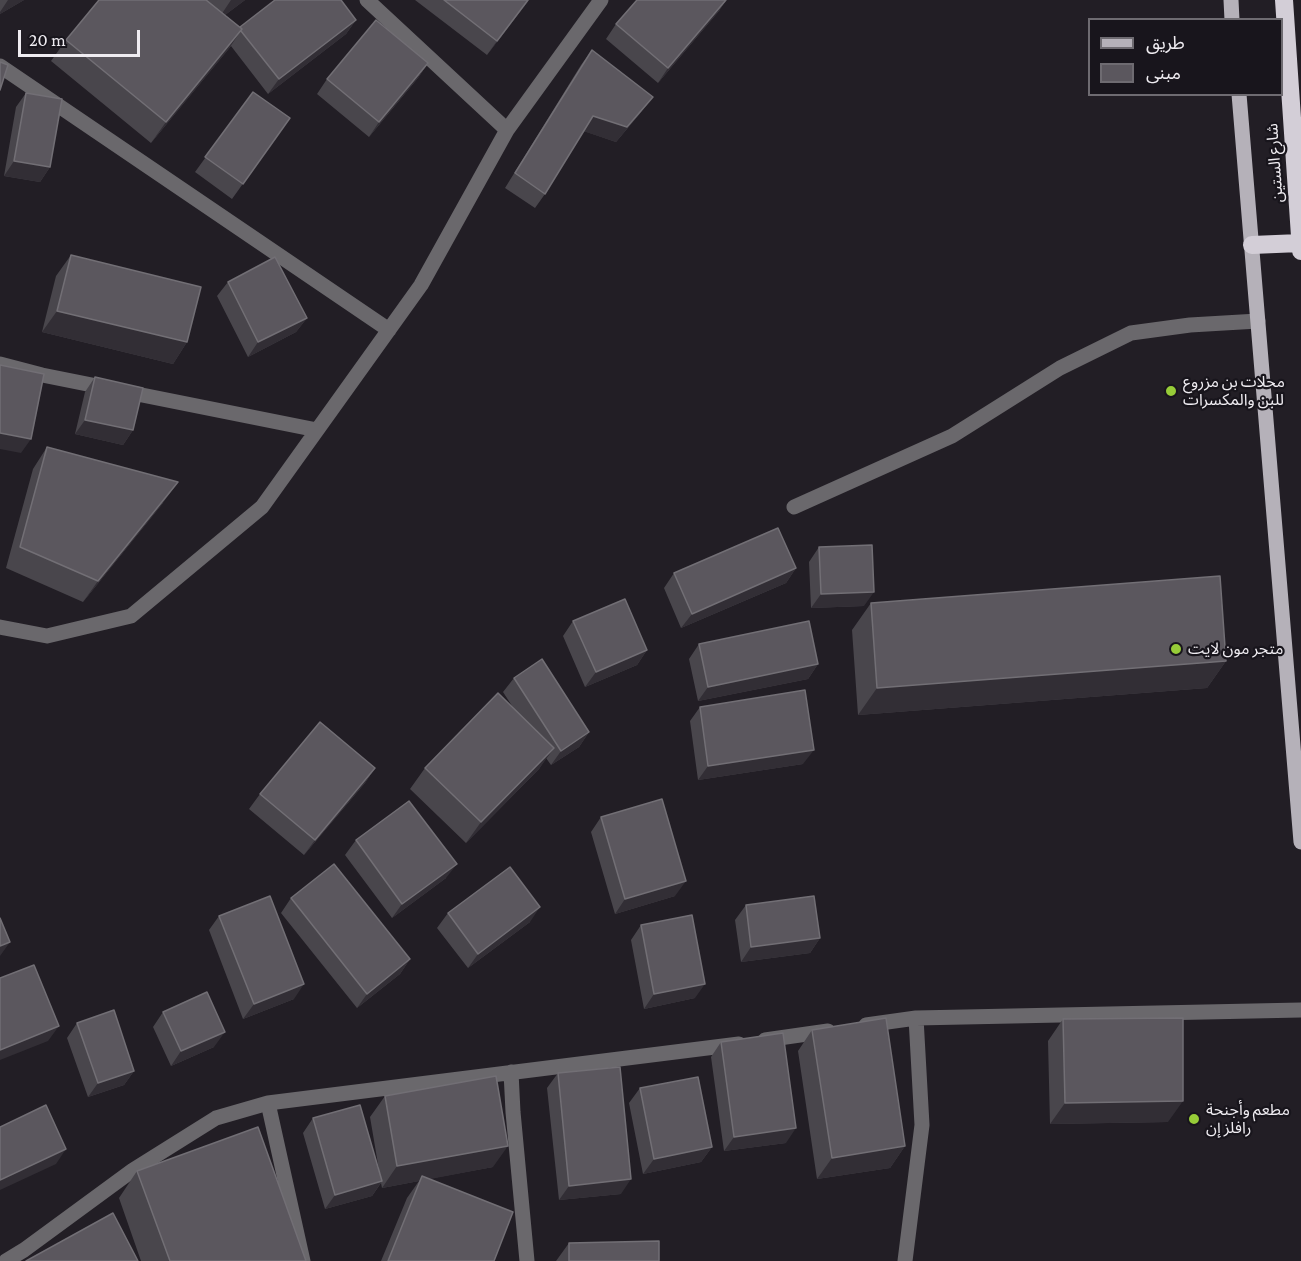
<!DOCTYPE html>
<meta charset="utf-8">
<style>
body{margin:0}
#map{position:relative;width:1301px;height:1261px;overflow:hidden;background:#221e25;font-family:"Crimson Pro","Noto Sans Arabic",serif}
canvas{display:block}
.legend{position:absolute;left:1088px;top:18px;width:195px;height:78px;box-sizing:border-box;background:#18151c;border:2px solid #6e6b71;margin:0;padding:8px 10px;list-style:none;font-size:18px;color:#efecf1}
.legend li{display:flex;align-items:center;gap:12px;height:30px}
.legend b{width:30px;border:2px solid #6e6b71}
.scale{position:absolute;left:18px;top:30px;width:122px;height:27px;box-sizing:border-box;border:3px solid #efecf1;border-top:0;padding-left:8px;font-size:18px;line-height:21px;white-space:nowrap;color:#efecf1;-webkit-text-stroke:4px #18151c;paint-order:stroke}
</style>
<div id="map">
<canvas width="1301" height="1261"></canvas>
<ul class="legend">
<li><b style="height:8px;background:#b5b1b9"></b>طريق</li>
<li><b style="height:16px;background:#5b575e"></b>مبنى</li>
</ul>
<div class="scale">20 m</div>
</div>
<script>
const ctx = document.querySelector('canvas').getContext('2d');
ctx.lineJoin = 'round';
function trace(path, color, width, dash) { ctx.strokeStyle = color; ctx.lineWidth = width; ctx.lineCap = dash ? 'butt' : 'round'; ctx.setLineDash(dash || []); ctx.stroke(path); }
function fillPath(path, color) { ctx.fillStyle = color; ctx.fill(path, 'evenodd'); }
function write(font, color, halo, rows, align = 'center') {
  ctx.font = font + ' "Crimson Pro","Noto Sans Arabic",serif'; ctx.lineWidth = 4.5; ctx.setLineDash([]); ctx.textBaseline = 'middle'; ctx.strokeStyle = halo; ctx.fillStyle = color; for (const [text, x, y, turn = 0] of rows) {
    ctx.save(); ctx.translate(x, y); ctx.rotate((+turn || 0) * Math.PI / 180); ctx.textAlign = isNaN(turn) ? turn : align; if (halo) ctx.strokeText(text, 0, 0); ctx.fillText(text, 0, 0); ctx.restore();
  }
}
const minor = new Path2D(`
 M367,0l140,130
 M0,66l389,264
 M0,364l42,11 275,55
 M794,507l158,-71 108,-68 71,-35 59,-8 68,-4
 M0,627l47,9 84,-20 131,-109 159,-222 86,-155 94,-130
 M866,1025l50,-7 385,-8
 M765,1040l63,-9
 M511,1072l2,40 14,149
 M268,1103l35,158
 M6,1261l18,-11 109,-80 83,-52 52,-15 471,-59
 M905,1261l17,-136 -6,-107`);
const major = new Path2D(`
 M1231,0l1,20
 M1239,94l62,748`);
const highway = new Path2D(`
 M1284,0l17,251
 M1252,245l48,-2`);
const wall = new Path2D(`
 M0,0h24l-24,14z
 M99,0h146l-20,15 15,12 116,-7 -10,14 -78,60 -37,-48 -80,97 -100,-82 15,-21z
 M415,0h114l-42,55z
 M637,0h89l-7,11 -61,72 -52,-44 10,-15z
 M592,50l50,61 -26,31 -32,-11 -39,63 -10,14 -30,-20 76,-123z
 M428,63l-10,15 -49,59 -52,-43 10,-15z
 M253,92l37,26 -58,81 -37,-27z
 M26,93l24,74 -10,15 -36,-6 12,-69z
 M71,255l116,87 -14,22 -131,-32 14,-56z
 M228,282l79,36 -11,14 -48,25 -31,-61z
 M95,377l38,53 -10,15 -48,-11 10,-42z
 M47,447l116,56 -80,99 -77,-34 27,-99z
 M819,547l45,59 -53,2 -2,-46z
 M796,568l-10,15 -105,45 -17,-40 10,-15z
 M871,603l355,58 -19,27 -349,27 -6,-85z
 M573,621l74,29 -10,15 -52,22 -22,-51z
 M699,644l119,20 -10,15 -110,22 -9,-42z
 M514,678l75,54 -10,15 -28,18 -5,-7 -7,11 -73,74 -56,-54 15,-21 89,-59 -11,-17z
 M700,707l103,57 -105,16 -8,-59z
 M375,768l-10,15 -61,72 -55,-46 11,-15z
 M601,817l74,79 -60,18 -24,-82z
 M356,840l90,38 -54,40 -47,-63z
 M291,898l119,61 -10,15 -43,34 -76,-95z
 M746,905l74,33 -10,15 -69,9 -6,-42z
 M448,913l82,9 -62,46 -31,-40z
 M219,916l75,83 -51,20 -34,-89z
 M641,925l54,73 -51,11 -13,-69z
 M163,1012l51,35 -43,19 -18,-39z
 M1063,1019l105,103 -118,2 -2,-83z
 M77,1023l57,48 -10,14 -36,12 -21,-59z
 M812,1030l93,116 -15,22 -73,11 -19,-128z
 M721,1042l65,101 -62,8 -13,-94z
 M558,1073l63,121 -62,6 -12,-112z
 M640,1088l72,59 -11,15 -58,12 -14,-71z
 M385,1096l108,71 -65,12 66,82h-113l26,-63 12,-17 -37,7 -1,-5 -9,13 -47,13 -22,-76 10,-15 66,52 -9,-53z
 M137,1171l169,90h-165l-22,-63z
 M569,1243l90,18h-103z`);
const shadedWall = new Path2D(`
 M8,0h16l-24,14v-2z
 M231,0h14l-28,21z
 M528,0h1l-42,55 10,-14z
 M726,0l-7,11 -61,72 10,-15z
 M356,20l-10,14 -78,60 11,-15z
 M242,29l-14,21 -77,93 15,-21z
 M428,63l-10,15 -49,59 10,-15z
 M653,97l-11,14 -26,31 -33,-11 10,-15z
 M14,161l36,6 -10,15 -36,-6z
 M57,311l130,31 -14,22 -131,-32z
 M307,318l-11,14 -48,25 10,-15z
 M85,420l48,10 -10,15 -48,-11z
 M0,433l31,6 -10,14 -21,-4z
 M178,482l-15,21 -80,99 15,-21z
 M796,568l-10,15 -105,45 11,-14z
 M874,592l-10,14 -53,2 10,-14z
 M647,650l-10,15 -52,22 11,-15z
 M1226,661l-19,27 -349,27 19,-27z
 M818,664l-10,15 -110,22 10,-14z
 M589,732l-10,15 -28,18 10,-14z
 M554,748l-15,21 -73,74 15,-21z
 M814,750l-11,14 -105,16 10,-14z
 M375,768l-10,15 -61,72 11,-15z
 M457,864l-11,14 -54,40 10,-14z
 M686,881l-11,15 -60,18 10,-15z
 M540,907l-10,15 -62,46 10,-14z
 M820,938l-10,15 -69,9 10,-15z
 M10,942l-10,14v-10z
 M410,959l-10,15 -43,34 10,-14z
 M304,984l-10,15 -51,20 11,-15z
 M705,984l-10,14 -51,11 10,-15z
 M59,1026l-11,15 -48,19v-10z
 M225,1032l-11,15 -43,19 10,-15z
 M134,1071l-10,14 -36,12 10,-14z
 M1183,1101l-15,21 -118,2 15,-21z
 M796,1128l-10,15 -62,8 10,-14z
 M508,1146l-15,21 -73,14 2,-5 -3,5 -37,7 15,-22z
 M905,1146l-15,22 -73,11 15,-21z
 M712,1147l-11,15 -58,12 11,-15z
 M66,1149l-10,15 -56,26v-10z
 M631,1179l-10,15 -62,6 10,-14z
 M382,1181l-10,15 -47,13 10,-14z`);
const building = new Path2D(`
 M99,0h107l36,29 -76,93 -100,-82z
 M275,0h66l15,20 -77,59 -38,-48 1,-2 -2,-2z
 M444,0h84l-31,41z
 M637,0h89l-58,68 -52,-44z
 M376,20l52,43 -49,59 -52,-43z
 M592,50l61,47 -26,30 -34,-11 -48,78 -30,-21z
 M0,62l8,3 -8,25z
 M253,92l37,26 -47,66 -38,-27z
 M26,93l36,6 -12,68 -36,-6z
 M71,255l130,32 -14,55 -130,-31z
 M275,257l32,61 -49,24 -30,-60z
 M0,365l44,9 -13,65 -31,-6z
 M95,377l48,11 -10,42 -48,-10z
 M47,447l131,35 -80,99 -78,-34z
 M778,528l18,40 -104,46 -18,-41z
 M872,545l2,47 -53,2 -2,-47z
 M1220,576l6,85 -349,27 -6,-85z
 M625,599l22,51 -51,22 -23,-51z
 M809,621l9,43 -110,23 -9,-43z
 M542,659l47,73 -28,19 -47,-73z
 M805,690l9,60 -106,16 -8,-59z
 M498,693l56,55 -73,74 -56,-54z
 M320,722l55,46 -60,72 -55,-46z
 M662,799l24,82 -61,18 -24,-82z
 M409,801l48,63 -55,40 -46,-64z
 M334,864l76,95 -43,35 -76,-96z
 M510,867l30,40 -62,47 -30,-41z
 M270,896l34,88 -50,20 -35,-88z
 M814,896l6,42 -69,9 -5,-42z
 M692,915l13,69 -51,10 -13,-69z
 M0,918l10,24 -10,4z
 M34,965l25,61 -59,24v-72z
 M207,992l18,40 -44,19 -18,-39z
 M114,1010l20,61 -36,12 -21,-60z
 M886,1018l19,128 -73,12 -20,-128z
 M1183,1018v83l-118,2 -2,-84z
 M783,1033l13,95 -62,9 -13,-95z
 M620,1067l11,112 -62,7 -11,-113z
 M496,1076l12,70 -111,20 -12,-70z
 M698,1077l14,70 -58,12 -14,-71z
 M46,1105l20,44 -66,31v-53z
 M360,1105l22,76 -47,14 -22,-77z
 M258,1127l48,134h-136l-33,-90z
 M422,1176l91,36 -19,49h-106z
 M113,1213l25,48h-112z
 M659,1241v20h-90v-18z`);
const markers = [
 [1171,391,6,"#97cc38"],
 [1176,649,6,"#97cc38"],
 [1194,1119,6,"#97cc38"]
];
const streetNames = [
 ["شارع الستين",1275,163,-94]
];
const poiNames = [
 ["محلات بن مزروع",1183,382],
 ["للبن والمكسرات",1183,400],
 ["متجر مون لايت",1188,649],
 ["مطعم وأجنحة",1206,1110],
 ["رافلز إن",1206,1128]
];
trace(minor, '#6a686c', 15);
trace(major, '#b5b1b9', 15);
trace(highway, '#d3ced7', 18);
fillPath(wall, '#49464c');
fillPath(shadedWall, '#322e35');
fillPath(building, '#5b575e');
trace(building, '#726f75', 1.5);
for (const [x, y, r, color] of markers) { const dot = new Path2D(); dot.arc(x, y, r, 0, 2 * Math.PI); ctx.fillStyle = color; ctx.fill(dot); trace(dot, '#18151c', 2); }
write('16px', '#efecf1', '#18151c', streetNames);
write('16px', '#efecf1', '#18151c', poiNames, 'left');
</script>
